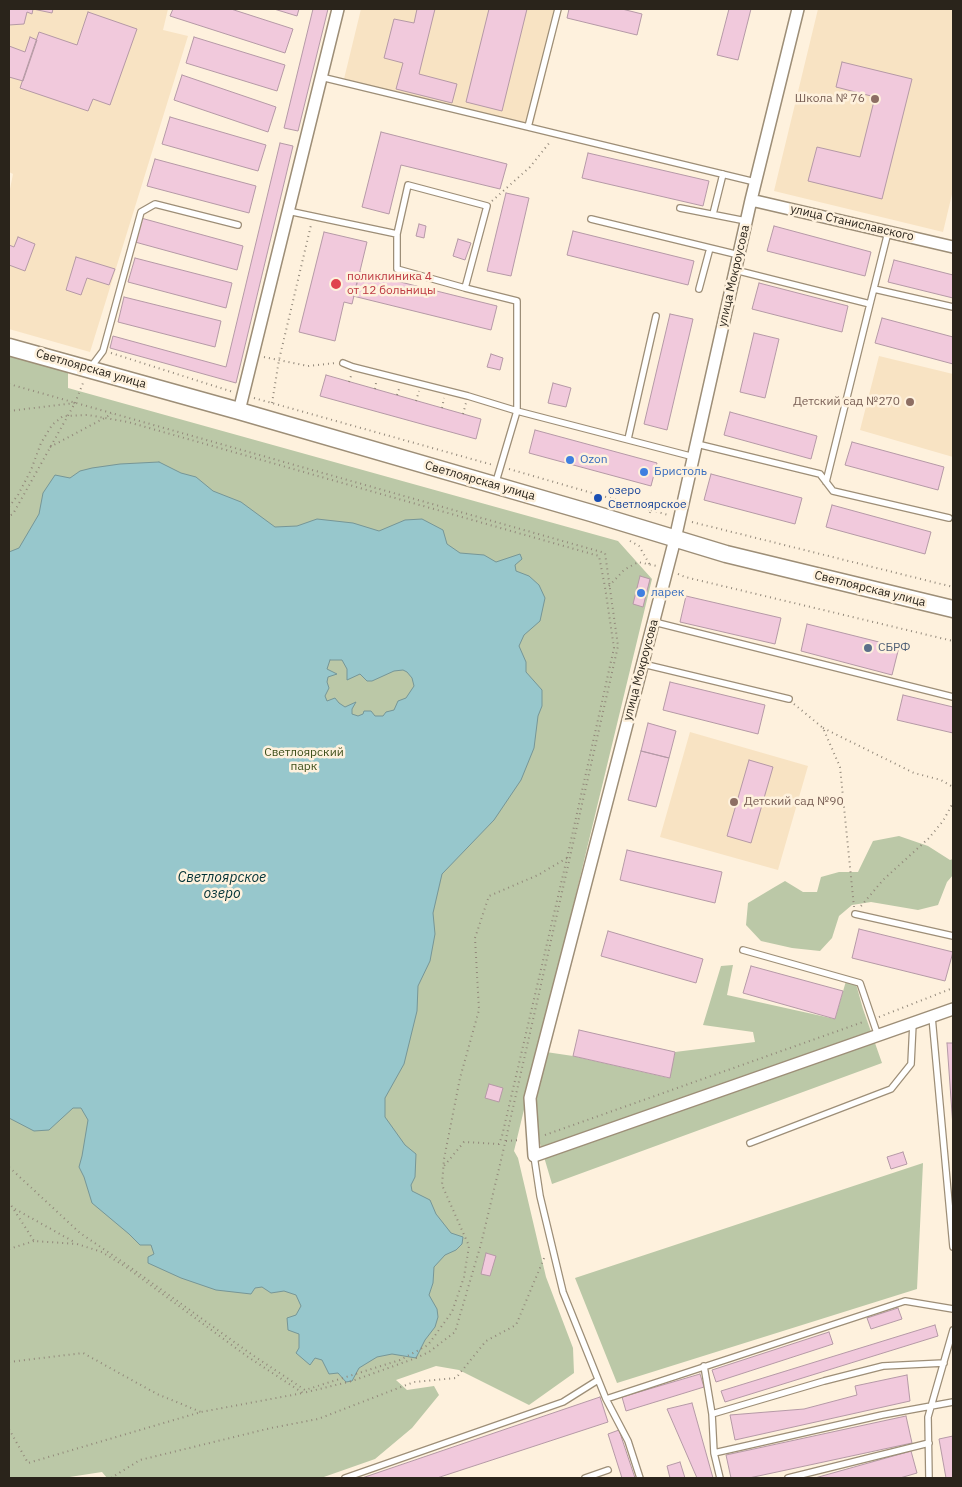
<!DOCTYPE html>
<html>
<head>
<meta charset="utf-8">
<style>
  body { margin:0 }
  #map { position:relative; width:962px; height:1487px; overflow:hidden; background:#fef1dd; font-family:"IBM Plex Sans",sans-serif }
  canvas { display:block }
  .frame { position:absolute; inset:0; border:10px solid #2a241b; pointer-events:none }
</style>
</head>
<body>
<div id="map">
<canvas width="962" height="1487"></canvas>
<div class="frame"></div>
</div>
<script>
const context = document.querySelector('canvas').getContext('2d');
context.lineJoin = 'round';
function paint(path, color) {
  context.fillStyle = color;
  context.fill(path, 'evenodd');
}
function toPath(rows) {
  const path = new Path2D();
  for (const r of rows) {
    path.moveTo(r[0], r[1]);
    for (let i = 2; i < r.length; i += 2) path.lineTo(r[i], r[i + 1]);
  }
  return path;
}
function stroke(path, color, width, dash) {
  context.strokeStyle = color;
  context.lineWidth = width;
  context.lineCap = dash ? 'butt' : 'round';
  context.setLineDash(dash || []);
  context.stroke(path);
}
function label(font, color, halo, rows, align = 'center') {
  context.font = font + ' "IBM Plex Sans",sans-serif';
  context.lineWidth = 5;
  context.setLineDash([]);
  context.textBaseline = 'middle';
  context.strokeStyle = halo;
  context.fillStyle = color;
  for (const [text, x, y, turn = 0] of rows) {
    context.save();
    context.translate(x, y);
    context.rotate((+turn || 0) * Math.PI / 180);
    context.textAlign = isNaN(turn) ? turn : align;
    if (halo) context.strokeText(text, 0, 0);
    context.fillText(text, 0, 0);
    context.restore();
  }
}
const built = toPath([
  [9,9,168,9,163,30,188,36,90,352,9,329,9,194,13,174,9,172],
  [361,9,562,9,533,126,344,79],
  [818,9,953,9,953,190,943,232,774,191],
  [879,356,953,374,953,457,860,430],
  [690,732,808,766,778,870,660,837]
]);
const green = toPath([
  [9,354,68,368,68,388,618,541,652,579,514,1151,518,1158,546,1277,573,1348,574,1373,529,1405,459,1370,436,1366,396,1380,407,1390,434,1386,439,1395,412,1428,375,1459,321,1478,107,1478,102,1472,63,1478,9,1478],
  [899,836,928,846,950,860,953,859,953,875,947,882,938,905,918,910,871,902,852,905,839,916,832,938,820,951,792,948,761,941,746,925,748,903,773,888,785,881,803,892,817,892,821,877,839,872,858,872,873,841],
  [733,965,727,995,835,1019,846,981,856,984,863,1009,882,1063,552,1184,539,1140,534,1099,546,1052,573,1056,669,1078,675,1052,755,1042,753,1032,703,1025,721,966],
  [923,1163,917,1289,617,1383,575,1278]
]);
const water = toPath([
  [159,462,181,473,196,477,213,491,241,502,275,527,297,526,317,519,353,523,379,531,405,520,422,519,443,530,447,544,460,553,484,555,496,562,520,554,522,559,515,565,516,571,529,576,539,585,545,598,540,621,524,635,519,646,526,662,526,672,542,690,542,706,538,716,534,748,521,780,494,820,442,874,433,913,435,934,430,961,418,986,417,1011,404,1064,385,1098,385,1117,405,1145,416,1154,415,1177,411,1185,412,1191,430,1200,436,1214,451,1233,463,1237,462,1244,456,1250,445,1255,434,1267,433,1283,429,1295,437,1309,438,1317,435,1327,425,1340,416,1358,392,1354,377,1357,359,1368,352,1381,346,1382,338,1373,329,1374,322,1360,315,1358,310,1365,296,1353,299,1348,299,1334,288,1330,287,1318,296,1315,301,1306,296,1295,284,1291,271,1293,262,1287,255,1288,251,1294,216,1290,181,1278,148,1263,148,1257,154,1254,151,1245,140,1245,129,1234,92,1203,84,1177,79,1167,82,1156,88,1120,81,1108,73,1108,49,1130,34,1131,9,1118,9,552,19,548,39,514,43,493,55,475,70,478,80,471,92,468,120,464,159,462],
  [330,660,342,660,347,669,347,680,360,674,367,681,372,681,394,671,403,670,407,672,412,678,414,686,406,698,398,701,394,710,386,712,383,716,375,716,371,711,364,711,363,714,358,716,352,714,352,709,356,702,345,707,339,703,335,698,327,701,325,696,329,688,327,682,328,677,337,674,327,669,330,660]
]);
const building = toPath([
  [9,9,53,9,52,13,33,9,32,14,27,12,24,24,9,25,9,9],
  [173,9,231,9,293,29,285,53,170,16,173,9],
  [274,9,299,9,297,16,274,9],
  [313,9,328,9,298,131,284,128,313,9],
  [417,9,435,9,419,74,457,84,452,103,396,89,403,63,384,58,394,19,414,23,417,9],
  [489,9,527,9,502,111,466,102,489,9],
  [569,9,622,9,642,14,637,35,567,18,569,9],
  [729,9,751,9,738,60,717,55,729,9],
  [88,12,137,29,110,105,93,99,88,111,20,88,39,32,77,45,88,12],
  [30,37,37,40,23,81,9,77,9,46,25,52,30,37],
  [194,37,285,65,277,91,186,63,194,37],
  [842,62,912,79,882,199,808,181,817,147,860,157,875,97,836,87,842,62],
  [182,75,276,107,268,132,174,100,182,75],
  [170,117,266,145,258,171,162,144,170,117],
  [381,132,507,164,500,189,401,165,389,214,362,207,381,132],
  [280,143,293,146,236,383,110,348,113,336,226,367,280,143],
  [588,153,709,181,703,206,582,178,588,153],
  [155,159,256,186,249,213,147,186,155,159],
  [506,193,529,198,511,276,487,271,506,193],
  [141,218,243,246,237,270,135,242,141,218],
  [419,224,426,226,424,238,416,236,419,224],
  [774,226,871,252,865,276,767,251,774,226],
  [573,231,694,261,688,285,567,255,573,231],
  [324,232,367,242,352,304,344,302,335,341,299,332,324,232],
  [18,237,35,244,25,271,9,265,9,245,14,247,18,237],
  [458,239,471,243,465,260,453,256,458,239],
  [76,257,115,269,109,285,87,278,81,295,66,290,76,257],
  [135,258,232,283,226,308,128,282,135,258],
  [894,260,953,275,953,298,888,282,894,260],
  [360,272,497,306,491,330,353,296,360,272],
  [759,283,848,306,842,332,752,309,759,283],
  [124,297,221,321,215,347,118,322,124,297],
  [670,314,693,319,667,430,644,424,670,314],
  [882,318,953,337,953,364,875,343,882,318],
  [754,333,779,339,765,398,740,392,754,333],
  [491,354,503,358,500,370,487,367,491,354],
  [326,375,481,419,476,439,320,396,326,375],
  [553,383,571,388,566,407,548,403,553,383],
  [730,412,817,436,811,459,724,435,730,412],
  [535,430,657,463,651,486,529,453,535,430],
  [852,442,944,467,938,490,845,465,852,442],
  [711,474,802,498,795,524,704,500,711,474],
  [832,505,931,532,925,554,826,527,832,505],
  [640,576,650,579,643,607,633,604,640,576],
  [686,596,781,618,775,644,680,622,686,596],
  [807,624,899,647,892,675,801,651,807,624],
  [670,682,765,705,758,734,663,710,670,682],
  [903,695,953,707,953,733,897,720,903,695],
  [648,723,676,731,669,758,641,751,648,723],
  [641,751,669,758,656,807,628,800,641,751],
  [749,760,773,767,751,843,727,836,749,760],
  [627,850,722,872,715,903,620,880,627,850],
  [859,929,953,952,945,981,852,958,859,929],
  [608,931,703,959,696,983,601,956,608,931],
  [751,966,843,991,835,1019,743,993,751,966],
  [579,1030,675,1052,670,1078,573,1056,579,1030],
  [947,1043,953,1043,953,1127,947,1043],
  [489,1084,503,1088,499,1102,485,1098,489,1084],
  [903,1152,907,1164,891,1169,887,1157,903,1152],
  [486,1253,496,1256,490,1276,481,1274,486,1253],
  [898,1308,902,1319,871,1329,867,1318,898,1308],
  [935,1325,938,1336,725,1402,721,1391,935,1325],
  [829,1332,833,1344,716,1382,712,1370,829,1332],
  [700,1374,704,1387,626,1411,622,1397,700,1374],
  [907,1375,910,1401,735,1440,730,1415,804,1409,857,1395,855,1386,907,1375],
  [600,1397,608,1422,437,1478,362,1478,600,1397],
  [692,1403,713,1478,697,1478,667,1409,692,1403],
  [906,1416,912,1443,749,1478,731,1478,726,1455,906,1416],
  [619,1430,635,1478,622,1478,608,1434,619,1430],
  [953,1436,953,1478,946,1478,939,1439,953,1436],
  [911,1451,917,1473,900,1478,815,1478,911,1451],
  [680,1462,685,1478,670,1478,667,1466,680,1462]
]);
const path = toPath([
  [492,201,530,167,550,142],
  [111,353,233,392],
  [264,357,308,366,336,363],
  [349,382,351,376],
  [9,384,605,553,618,646,502,1156,481,1244,455,1332,429,1352,416,1358,352,1381,303,1393,248,1357,126,1267,102,1252,77,1244,34,1241,9,1202],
  [375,389,376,383],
  [397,395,399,389],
  [254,398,493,465],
  [416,401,419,391],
  [75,403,83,383],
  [272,403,279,360,311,225],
  [442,408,444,398],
  [9,411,75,403,13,514,9,516],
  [463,414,466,403],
  [50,447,112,414],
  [509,469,651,510,649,515],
  [9,507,18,495,31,470,41,443,52,425,63,416,88,415,128,422,599,556,605,587,614,648,567,858,502,1136,499,1144,464,1142,444,1166],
  [651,510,668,515],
  [692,522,953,587],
  [630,541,639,546,650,565],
  [678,574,685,577,953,641],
  [609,586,624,570,638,562,657,566],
  [794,704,823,728,840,767,854,907],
  [823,728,914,773,941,780,953,787],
  [861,906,883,880,929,838,943,821,953,803],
  [879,1017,953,988],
  [545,1135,863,1022],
  [506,1141,521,1140],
  [9,1167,80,1233,127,1265,251,1354,305,1390,400,1360,428,1345,452,1312,464,1277,469,1246,442,1185,444,1159,460,1078,479,1010,475,938,489,896,538,875,567,858],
  [15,1209,76,1243],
  [9,1249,34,1241],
  [9,1362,83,1353,157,1394,201,1412],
  [9,1429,28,1463,201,1412,303,1393],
  [111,1478,140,1460,271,1428,318,1419,414,1382,456,1378,486,1341,516,1325,545,1256]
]);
const service = toPath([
  [321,77,528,127,558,9],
  [528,127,755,182],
  [680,208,746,221],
  [288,211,397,234,408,185,487,206,465,288,397,269,397,234],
  [713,214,723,174],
  [591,219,739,255],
  [735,270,870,304,888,232],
  [465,288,517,301,517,411,495,485],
  [699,289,710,248],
  [874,289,953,307],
  [343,363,353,367,468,396,517,411,694,457],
  [91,367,103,351,141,212,155,204,238,225],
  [628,439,656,316],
  [697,444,820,474,833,491,949,518],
  [826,482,870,304],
  [654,622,953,697],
  [643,664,789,699],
  [855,914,953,936],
  [743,950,860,983,878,1036],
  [932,1017,953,1247],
  [750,1143,891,1089,911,1064,913,1023],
  [534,1156,540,1196,563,1292,606,1399,628,1441,640,1478],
  [704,1366,712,1414,824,1381,883,1366,944,1363],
  [606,1399,905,1301,953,1309],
  [712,1414,714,1453,882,1415,953,1402],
  [714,1453,720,1478],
  [345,1478,563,1402,598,1380],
  [585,1478,608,1470],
  [788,1478,929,1443],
  [929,1478,928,1417,953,1330]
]);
const minor = toPath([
  [798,9,751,200,675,539,530,1098,534,1156,953,1009],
  [751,200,953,247],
  [239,411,338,9]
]);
const secondary = toPath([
  [9,347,239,411,591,513,726,554,953,609]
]);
const markers = [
  [875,99,5,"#8d6e63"],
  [336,284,6,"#e0444e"],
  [910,402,5,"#8d6e63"],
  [570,460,5,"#3f7fe0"],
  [644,472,5,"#3f7fe0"],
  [598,498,5,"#1a4fb4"],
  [641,593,5,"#3f7fe0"],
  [868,648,5,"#5c6f8a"],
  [734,802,5,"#8d6e63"]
];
const educationNames = [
  ["Школа № 76",865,99],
  ["Детский сад №270",900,402],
  ["Детский сад №90",744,802,"left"]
];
const streetNames = [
  ["улица Станиславского",852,223,13],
  ["улица Мокроусова",734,276,-77],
  ["Светлоярская улица",91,369,16],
  ["Светлоярская улица",480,481,16],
  ["Светлоярская улица",870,589,14],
  ["улица Мокроусова",641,670,-75]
];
const healthNames = [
  ["поликлиника 4",347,277],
  ["от 12 больницы",347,291]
];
const shopNames = [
  ["Ozon",580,460],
  ["Бристоль",654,472],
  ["ларек",651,593]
];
const transitNames = [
  ["озеро",608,491],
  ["Светлоярское",608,505]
];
const serviceNames = [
  ["СБРФ",878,648]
];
const parkNames = [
  ["Светлоярский",304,753],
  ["парк",304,767]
];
const waterNames = [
  ["Светлоярское",222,878],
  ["озеро",222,894]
];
paint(built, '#f8e3c3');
paint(green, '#bbc8a7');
paint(water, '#97c7cc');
stroke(water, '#769697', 1);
paint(building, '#f1c9dc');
stroke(building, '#b599a6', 1);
stroke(service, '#9d8e77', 8);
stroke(minor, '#9d8e77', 14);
stroke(secondary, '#9d8e77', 19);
stroke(path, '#92887a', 2, [1, 4]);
stroke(service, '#fff', 5.5);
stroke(minor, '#fff', 11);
stroke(secondary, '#fff', 16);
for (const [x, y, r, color] of markers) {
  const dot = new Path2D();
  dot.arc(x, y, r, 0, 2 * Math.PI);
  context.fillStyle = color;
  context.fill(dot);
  stroke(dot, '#fef1dd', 2);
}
label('12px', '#785e54', '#fef1dd', educationNames, 'right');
label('12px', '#2a241b', '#fef1dd', streetNames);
label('12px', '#be3a42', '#fef1dd', healthNames, 'left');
label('12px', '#366cbe', '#fef1dd', shopNames, 'left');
label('12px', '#164399', '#fef1dd', transitNames, 'left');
label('12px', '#4e5e75', '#fef1dd', serviceNames, 'left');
label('12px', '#3d4e19', '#fef1dd', parkNames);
label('italic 14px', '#023236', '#fef1dd', waterNames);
</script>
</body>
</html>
